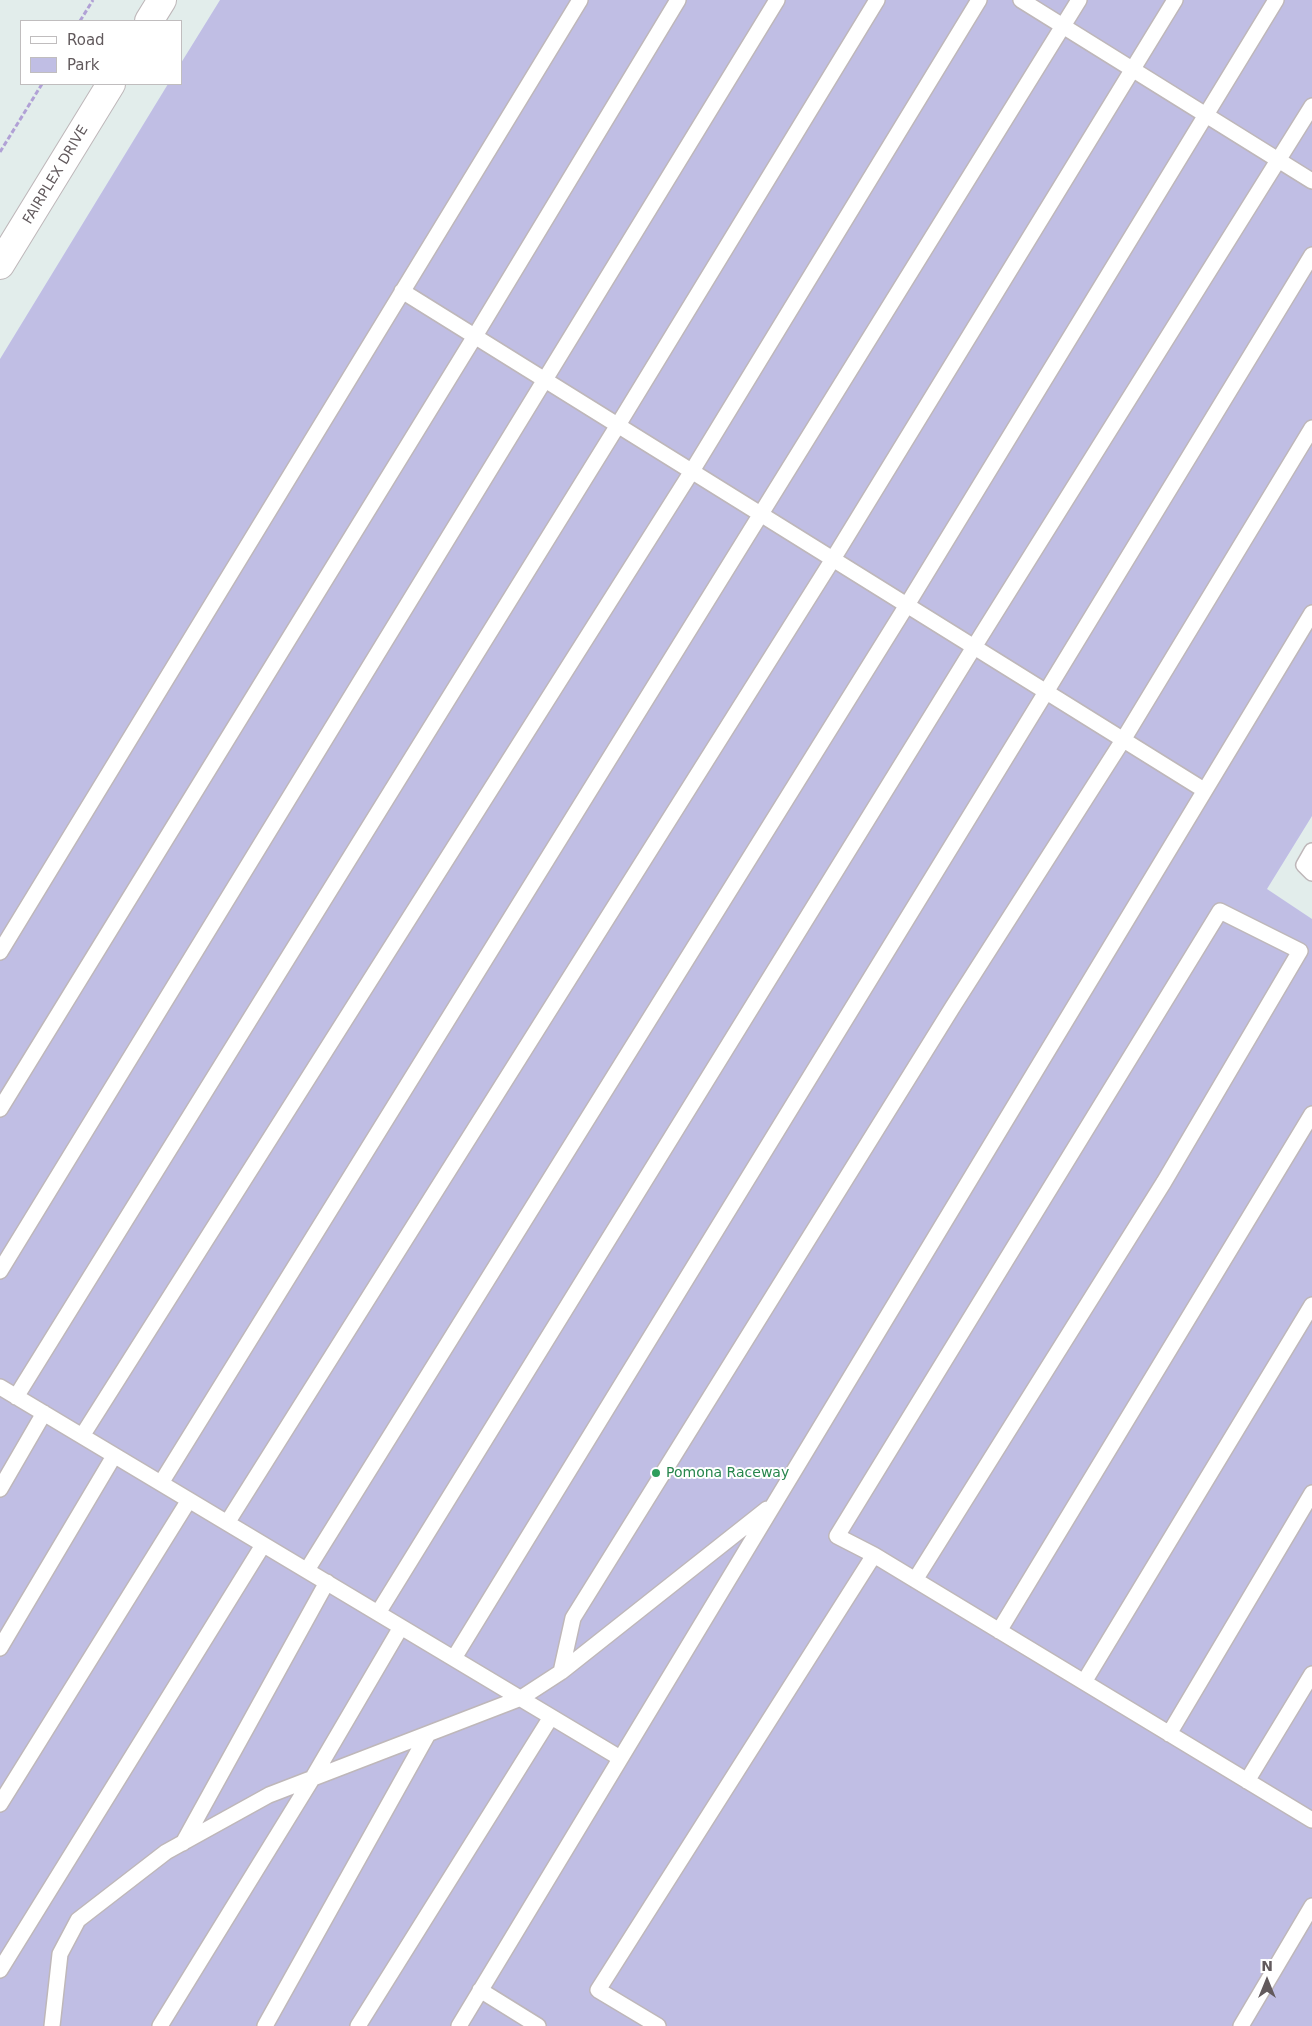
<!DOCTYPE html>
<html>
<head>
<meta charset="utf-8">
<style>
  body { margin:0 }
  #map { position:relative; width:1312px; height:2026px; overflow:hidden; background:#e2edeb; font-family:"DejaVu Sans",sans-serif }
  canvas { display:block }
  .legend { position:absolute; left:20px; top:20px; width:162px; height:65px; box-sizing:border-box; background:#fff; border:1px solid #c0bdbe; margin:0; padding:6px 9px; list-style:none; font-size:15px; color:#625a5d }
  .legend li { display:flex; align-items:center; gap:10px; height:25px }
  .legend b { width:25px; border:1px solid #c0bdbe }
  .north { position:absolute; left:1242px; top:1956px; width:50px; height:50px; -webkit-text-stroke:4px #fff; paint-order:stroke; rotate:0deg; font-size:14px; font-weight:700; line-height:20px; text-align:center; color:#625a5d }
  .north::after { content:''; display:block; margin:auto; width:18px; height:22px; background:#625a5d; clip-path:polygon(50% 0,100% 100%,50% 72%,0 100%) }
</style>
</head>
<body>
<div id="map">
<canvas width="1312" height="2026"></canvas>
<ul class="legend">
<li><b style="height:6px;background:#fff"></b>Road</li>
<li><b style="height:14px;background:#c0bee4"></b>Park</li>
</ul>
<div class="north">N</div>
</div>
<script>
const context = document.querySelector('canvas').getContext('2d');
context.lineJoin = 'round';
function paint(path, color) {
  context.fillStyle = color;
  context.fill(path, 'evenodd');
}
function toPath(rows) {
  const path = new Path2D();
  for (const r of rows) {
    path.moveTo(r[0], r[1]);
    for (let i = 2; i < r.length; i += 2) path.lineTo(r[i], r[i + 1]);
  }
  return path;
}
function stroke(path, color, width, dash) {
  context.strokeStyle = color;
  context.lineWidth = width;
  context.lineCap = dash ? 'butt' : 'round';
  context.setLineDash(dash || []);
  context.stroke(path);
}
function label(font, color, halo, rows, align = 'center') {
  context.font = font + ' "DejaVu Sans",sans-serif';
  context.lineWidth = 4;
  context.setLineDash([]);
  context.textBaseline = 'middle';
  context.strokeStyle = halo;
  context.fillStyle = color;
  for (const [text, x, y, turn = 0] of rows) {
    context.save();
    context.translate(x, y);
    context.rotate((+turn || 0) * Math.PI / 180);
    context.textAlign = isNaN(turn) ? turn : align;
    if (halo) context.strokeText(text, 0, 0);
    context.fillText(text, 0, 0);
    context.restore();
  }
}
const green = toPath([
  [220,0,1312,0,1312,816,1267,889,1312,919,1312,2026,0,2026,0,359,168,84,181,84,181,63]
]);
const path = toPath([
  [80,21,93,0],
  [0,152,42,84]
]);
const service = toPath([
  [1021,0,1312,181],
  [402,291,1204,790],
  [1312,851,1304,865,1312,873],
  [0,952,580,0],
  [0,1109,475,336,678,0],
  [0,1271,777,0],
  [0,1387,620,1758],
  [16,1397,618,425,877,0],
  [82,1436,692,471,979,0],
  [161,1483,1079,0],
  [0,1489,44,1413],
  [227,1523,833,559,1175,0],
  [874,1555,837,1536,1220,911,1300,951,1164,1182,915,1580],
  [307,1570,907,605,1276,0],
  [378,1613,974,647,1312,106],
  [999,1631,1312,1114],
  [0,1648,114,1456],
  [454,1658,1046,692,1312,255],
  [561,1672,573,1618,952,1008,1123,740,1312,428],
  [1084,1682,1312,1305],
  [1169,1734,1312,1493],
  [1247,1781,1312,1674],
  [0,1804,189,1500],
  [183,1843,327,1582],
  [0,1970,263,1545],
  [480,1990,538,2026],
  [52,2026,60,1954,78,1920,166,1852,269,1795,521,1698,561,1672,767,1509],
  [160,2026,312,1779,401,1627],
  [265,2026,428,1734],
  [358,2026,551,1717],
  [459,2026,1312,613],
  [658,2026,598,1990,874,1555,1312,1820],
  [1241,2026,1312,1906]
]);
const tertiary = toPath([
  [149,21,162,0],
  [0,265,111,84]
]);
const markers = [
  [656,1473,5,"#2e9e5b"]
];
const streetNames = [
  ["FAIRPLEX DRIVE",56,175,-59]
];
const leisureNames = [
  ["Pomona Raceway",666,1473]
];
paint(green, '#c0bee4');
stroke(service, '#beb7b9', 18);
stroke(tertiary, '#beb7b9', 30);
stroke(path, '#b1a1d6', 3, [5, 2.5]);
stroke(service, '#fff', 15);
stroke(tertiary, '#fff', 28);
for (const [x, y, r, color] of markers) {
  const dot = new Path2D();
  dot.arc(x, y, r, 0, 2 * Math.PI);
  context.fillStyle = color;
  context.fill(dot);
  stroke(dot, '#fff', 2);
}
label('14px', '#625a5d', '#fff', streetNames);
label('14px', '#27864d', '#fff', leisureNames, 'left');
</script>
</body>
</html>
